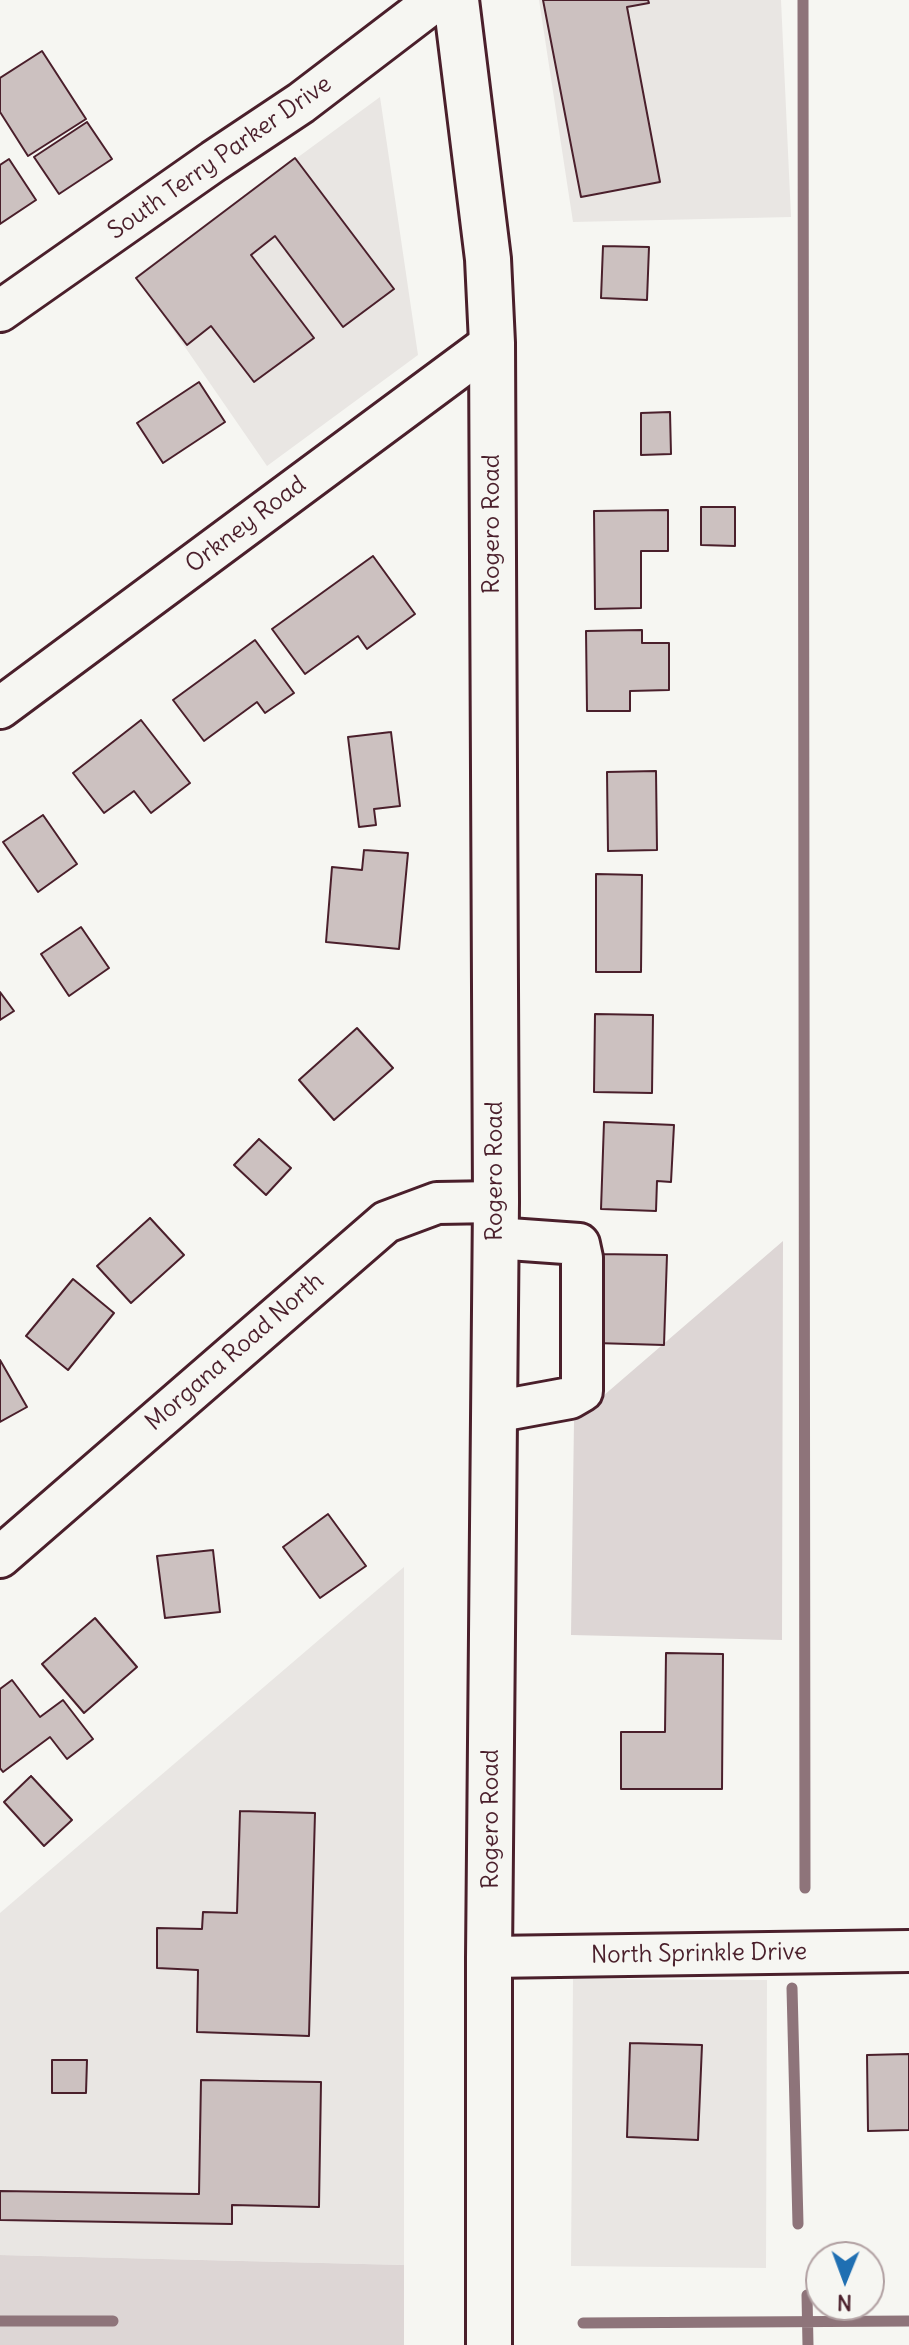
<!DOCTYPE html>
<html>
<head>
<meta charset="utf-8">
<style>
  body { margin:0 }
  #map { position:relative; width:909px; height:2345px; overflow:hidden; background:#f6f6f2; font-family:Delius,sans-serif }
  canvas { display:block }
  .north { position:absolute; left:805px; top:2241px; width:80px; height:80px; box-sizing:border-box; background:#f6f6f2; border:2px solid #b1a0a2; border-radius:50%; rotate:181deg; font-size:22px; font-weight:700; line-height:32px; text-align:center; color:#4a1f2b }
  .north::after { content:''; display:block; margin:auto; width:28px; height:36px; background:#1f6fb2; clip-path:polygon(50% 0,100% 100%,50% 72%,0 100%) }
</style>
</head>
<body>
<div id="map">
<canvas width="909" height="2345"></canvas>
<div class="north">N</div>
</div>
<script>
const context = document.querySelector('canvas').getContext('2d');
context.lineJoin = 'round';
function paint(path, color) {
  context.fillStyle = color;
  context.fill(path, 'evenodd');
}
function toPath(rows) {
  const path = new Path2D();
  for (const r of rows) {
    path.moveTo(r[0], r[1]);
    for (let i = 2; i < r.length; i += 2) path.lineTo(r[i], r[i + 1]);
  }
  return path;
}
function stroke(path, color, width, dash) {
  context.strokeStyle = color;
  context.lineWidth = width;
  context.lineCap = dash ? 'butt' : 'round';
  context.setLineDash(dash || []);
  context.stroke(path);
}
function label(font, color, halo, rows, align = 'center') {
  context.font = font + ' Delius,sans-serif';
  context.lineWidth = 8;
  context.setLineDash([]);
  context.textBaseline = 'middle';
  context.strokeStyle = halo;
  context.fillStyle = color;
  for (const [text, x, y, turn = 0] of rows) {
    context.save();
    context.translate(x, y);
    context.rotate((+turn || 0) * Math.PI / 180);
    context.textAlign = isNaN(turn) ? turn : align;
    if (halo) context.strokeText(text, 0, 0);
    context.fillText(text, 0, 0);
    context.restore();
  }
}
const built = toPath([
  [539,0,781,0,791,217,573,222],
  [380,97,418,355,267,466,136,276],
  [404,1567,404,2265,0,2255,0,1913],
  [573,1979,767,1980,766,2268,571,2266]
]);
const green = toPath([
  [783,1241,782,1640,571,1635,574,1421],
  [0,2255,404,2265,404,2345,0,2345]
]);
const stream = toPath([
  [803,0,805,1888],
  [792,1988,798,2224],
  [807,2295,808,2345],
  [0,2321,113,2321],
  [583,2323,909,2321]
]);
const building = toPath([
  [543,0,648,0,649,3,627,7,660,182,581,197,543,0],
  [42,51,86,119,28,156,0,112,0,78,42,51],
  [87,122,112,159,59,194,34,157,87,122],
  [295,158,394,289,343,327,275,236,251,255,314,338,254,382,211,326,187,345,136,278,295,158],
  [9,159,36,200,0,224,0,165,9,159],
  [603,246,649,247,647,300,601,298,603,246],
  [199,382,225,422,163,463,137,423,199,382],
  [670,412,671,454,641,455,641,413,670,412],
  [701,507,735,507,735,546,701,545,701,507],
  [668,510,668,551,641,551,641,608,595,609,594,511,668,510],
  [373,556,415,614,367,649,358,636,305,674,272,629,373,556],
  [642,630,642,643,669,643,669,690,630,691,630,711,587,711,586,631,642,630],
  [255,640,294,693,265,713,257,702,204,741,173,700,255,640],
  [141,720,190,783,151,813,134,791,104,813,73,773,141,720],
  [391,732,400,806,374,809,376,825,359,827,348,737,391,732],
  [656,771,657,850,608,851,607,772,656,771],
  [43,815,77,864,38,892,3,842,43,815],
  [364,850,408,853,399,949,326,942,332,867,362,870,364,850],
  [596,874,642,875,641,972,596,972,596,874],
  [81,927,109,968,69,996,41,954,81,927],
  [0,992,14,1011,0,1020,0,992],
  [595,1014,653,1015,652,1093,594,1092,595,1014],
  [357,1028,393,1068,334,1120,299,1080,357,1028],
  [604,1122,674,1125,671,1182,657,1181,656,1211,601,1209,604,1122],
  [259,1139,291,1168,266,1195,234,1165,259,1139],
  [150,1218,184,1255,131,1303,97,1266,150,1218],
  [597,1254,667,1255,664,1345,595,1343,597,1254],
  [73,1279,114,1313,68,1370,26,1336,73,1279],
  [0,1360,27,1407,0,1422,0,1360],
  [328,1514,366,1566,320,1598,283,1547,328,1514],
  [213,1550,220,1612,165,1618,157,1556,213,1550],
  [95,1618,137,1667,84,1713,42,1664,95,1618],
  [666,1653,723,1654,722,1789,621,1789,621,1732,665,1732,666,1653],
  [12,1680,40,1717,63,1700,93,1739,67,1759,50,1737,3,1772,0,1768,0,1689,12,1680],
  [31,1776,72,1820,44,1846,4,1802,31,1776],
  [240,1811,315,1813,309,2036,197,2032,198,1970,157,1968,157,1928,202,1929,203,1912,237,1913,240,1811],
  [630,2043,702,2045,698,2140,627,2137,630,2043],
  [909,2054,909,2130,868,2131,867,2055,909,2054],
  [52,2060,87,2060,86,2093,52,2093,52,2060],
  [201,2080,321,2082,319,2207,232,2205,232,2224,0,2220,0,2191,199,2194,201,2080]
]);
const minor = toPath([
  [0,311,214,161,301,103,436,0],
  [0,708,492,343],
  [494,1412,570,1398,582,1391,582,1258,579,1244,495,1238],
  [0,1557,386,1222,437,1203,496,1202],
  [489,1957,909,1951]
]);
const major = toPath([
  [456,0,488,259,492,343,496,1202,489,1957,489,2345]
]);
const streetNames = [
  ["South Terry Parker Drive",220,158,-35],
  ["Rogero Road",492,524,-90],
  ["Orkney Road",246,525,-37],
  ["Rogero Road",495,1171,-90],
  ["Morgana Road North",235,1352,-41],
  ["Rogero Road",491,1819,-90],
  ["North Sprinkle Drive",699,1954,-1]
];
paint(built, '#e9e6e3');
paint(green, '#ddd6d5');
stroke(stream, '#8e747a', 11);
paint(building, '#ccc1c0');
stroke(building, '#4a1f2b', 2);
stroke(minor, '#4a1f2b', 46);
stroke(major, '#4a1f2b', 50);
stroke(minor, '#f6f6f2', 40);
stroke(major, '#f6f6f2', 44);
label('24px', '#4a1f2b', '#f6f6f2', streetNames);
</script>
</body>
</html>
